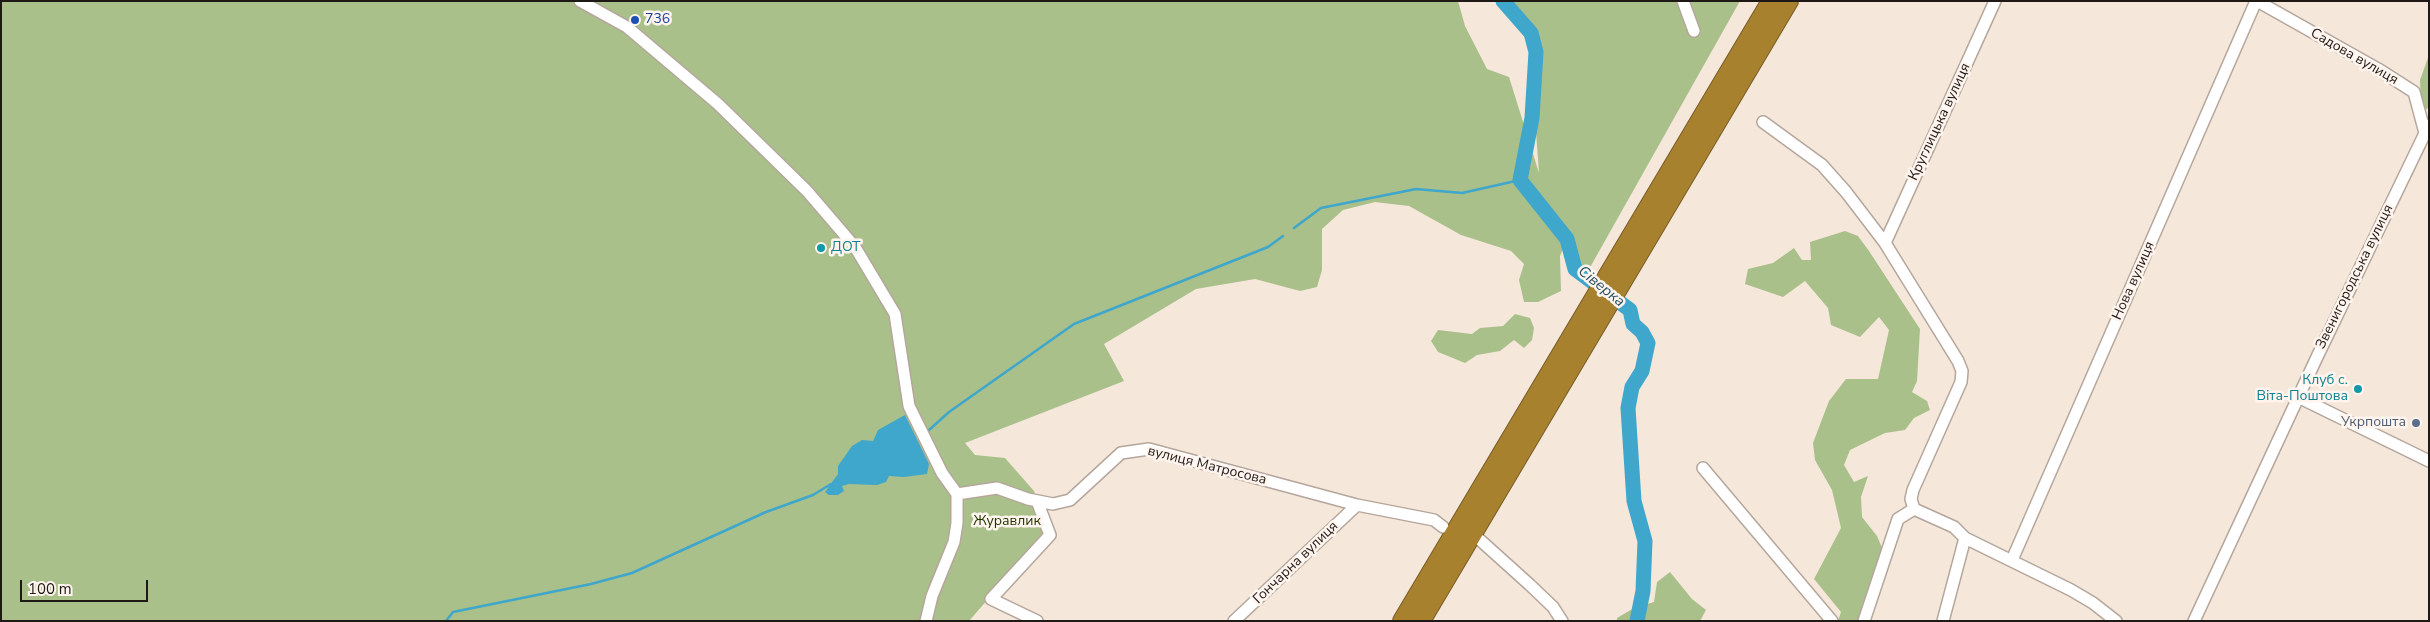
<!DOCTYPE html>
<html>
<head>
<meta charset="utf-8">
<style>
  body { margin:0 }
  #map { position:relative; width:2430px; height:622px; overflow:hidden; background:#f6e7db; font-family:"Nunito Sans",sans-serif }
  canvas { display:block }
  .frame { position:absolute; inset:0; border:2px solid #1f1915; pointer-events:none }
  .scale { position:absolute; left:20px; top:580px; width:128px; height:22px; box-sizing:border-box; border:2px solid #1f1915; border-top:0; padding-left:6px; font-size:15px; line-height:18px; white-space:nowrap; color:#1f1915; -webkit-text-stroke:4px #fff5ee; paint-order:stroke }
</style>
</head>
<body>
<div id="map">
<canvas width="2430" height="622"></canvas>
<div class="frame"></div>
<div class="scale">100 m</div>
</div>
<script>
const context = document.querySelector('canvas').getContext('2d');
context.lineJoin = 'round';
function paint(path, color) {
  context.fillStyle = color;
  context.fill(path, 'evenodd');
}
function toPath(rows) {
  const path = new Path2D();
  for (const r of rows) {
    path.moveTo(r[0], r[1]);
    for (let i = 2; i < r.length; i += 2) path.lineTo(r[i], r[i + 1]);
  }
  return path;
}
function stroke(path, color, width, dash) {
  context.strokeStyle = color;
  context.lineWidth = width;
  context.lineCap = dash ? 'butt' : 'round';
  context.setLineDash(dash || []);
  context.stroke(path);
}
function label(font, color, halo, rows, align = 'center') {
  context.font = font + ' "Nunito Sans",sans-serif';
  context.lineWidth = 5;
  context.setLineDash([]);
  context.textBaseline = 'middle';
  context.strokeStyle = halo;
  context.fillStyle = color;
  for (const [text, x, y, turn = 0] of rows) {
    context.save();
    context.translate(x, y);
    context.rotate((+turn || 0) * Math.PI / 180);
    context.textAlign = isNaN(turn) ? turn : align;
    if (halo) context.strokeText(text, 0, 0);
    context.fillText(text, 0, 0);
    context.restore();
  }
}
const green = toPath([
  [1,1,1458,1,1465,26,1487,69,1509,77,1539,173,1536,132,1541,60,1535,33,1510,1,1740,1,1588,271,1575,269,1565,243,1560,256,1561,291,1538,302,1524,302,1519,280,1524,264,1511,251,1461,235,1409,206,1375,202,1343,210,1322,229,1322,270,1317,287,1300,291,1255,279,1196,289,1104,344,1124,381,965,443,975,455,1005,458,1034,491,1047,531,969,621,1,621],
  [2429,55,2429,105,2427,109,2421,108,2420,80],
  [1845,231,1858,236,1869,251,1920,329,1917,381,1912,392,1927,401,1930,410,1914,418,1905,430,1885,433,1850,450,1844,465,1854,482,1868,476,1861,497,1862,517,1877,536,1883,550,1860,621,1838,621,1841,612,1814,579,1841,528,1832,490,1815,460,1813,443,1829,401,1846,379,1878,379,1889,330,1879,317,1860,337,1831,325,1828,308,1805,281,1783,297,1745,284,1748,269,1773,263,1794,248,1802,260,1811,260,1810,242],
  [1515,314,1530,318,1534,328,1532,340,1524,348,1514,340,1500,351,1477,355,1465,363,1438,352,1431,341,1438,330,1472,334,1480,328,1503,326],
  [1670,572,1692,599,1706,610,1700,621,1617,621,1617,618,1634,608,1654,602,1657,582]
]);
const water = toPath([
  [905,415,929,464,927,474,904,477,889,476,886,482,877,485,849,484,842,486,844,491,838,495,829,495,825,492,838,474,838,466,852,446,862,440,873,441,878,430]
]);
const stream = toPath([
  [1294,228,1321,208,1416,189,1462,193,1520,180],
  [929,430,949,412,1074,324,1268,247,1283,236],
  [446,621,453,612,591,584,632,573,766,512,813,495,831,484]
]);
const river = toPath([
  [1503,1,1531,33,1536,52,1532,118,1520,180,1567,239,1575,269,1630,310,1633,324,1642,332,1648,343,1642,371,1632,387,1628,408,1634,501,1645,541,1643,591,1637,621]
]);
const minor = toPath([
  [580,1,627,27,718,104,807,191,855,247,895,314,909,406,942,473,957,494],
  [1683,1,1694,31],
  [2257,1,2378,69,2414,92,2425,133],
  [1763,122,1822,165,1846,192,1885,243,1958,361,1962,371,1961,382,1913,490,1911,499,1914,509,1954,527,1965,538,2071,590,2093,603,2116,621],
  [1885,243,1995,1],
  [2298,397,2429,461],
  [1703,468,1832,621],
  [957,494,997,488,1028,499,1053,504,1070,500,1121,453,1149,449,1357,505,1434,520,1443,527],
  [1480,540,1530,585,1553,607,1562,621],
  [2012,560,2256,1],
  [926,621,932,596,954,542,957,523,957,494],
  [1037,621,991,599,1050,535,1037,501],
  [1234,621,1357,505],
  [1864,621,1898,519,1914,509],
  [1943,621,1965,538],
  [2194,621,2317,357,2429,125]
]);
const highway = toPath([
  [1402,621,1771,1],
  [1421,621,1789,1]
]);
const markers = [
  [635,20,5,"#1a4fb4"],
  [821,248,5,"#0f9aa8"],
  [2358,389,5,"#0f9aa8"],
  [2416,423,5,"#5c6f8a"]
];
const transitNames = [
  ["736",645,20]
];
const streetNames = [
  ["Садова вулиця",2354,57,30],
  ["Круглицька вулиця",1940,122,-65],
  ["Звенигородська вулиця",2355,277,-64],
  ["Нова вулиця",2134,281,-66],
  ["вулиця Матросова",1207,466,14],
  ["Гончарна вулиця",1296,563,-44]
];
const cultureNames = [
  ["ДОТ",831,248],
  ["Клуб с.",2348,381,"right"],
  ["Віта-Поштова",2348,397,"right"]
];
const serviceNames = [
  ["Укрпошта",2406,423]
];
const parkNames = [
  ["Журавлик",1007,522]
];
const waterNames = [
  ["Сіверка",1601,287,39]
];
paint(green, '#a9c08a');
paint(water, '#3fa6cc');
stroke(stream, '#3fa6cc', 2.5);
stroke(river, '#3fa6cc', 15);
stroke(minor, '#b5a69c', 14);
stroke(highway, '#785d25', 20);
stroke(minor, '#fff', 11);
stroke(highway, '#a8812e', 18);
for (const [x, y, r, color] of markers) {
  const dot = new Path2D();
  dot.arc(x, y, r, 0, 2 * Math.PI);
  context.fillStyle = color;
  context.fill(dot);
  stroke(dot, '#fff5ee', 2);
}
label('14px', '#164399', '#fff5ee', transitNames, 'left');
label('14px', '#1f1915', '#fff5ee', streetNames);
label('14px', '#0d838f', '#fff5ee', cultureNames, 'left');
label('14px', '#4e5e75', '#fff5ee', serviceNames, 'right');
label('14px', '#233600', '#fff5ee', parkNames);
label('italic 15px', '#265162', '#fff5ee', waterNames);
</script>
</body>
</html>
